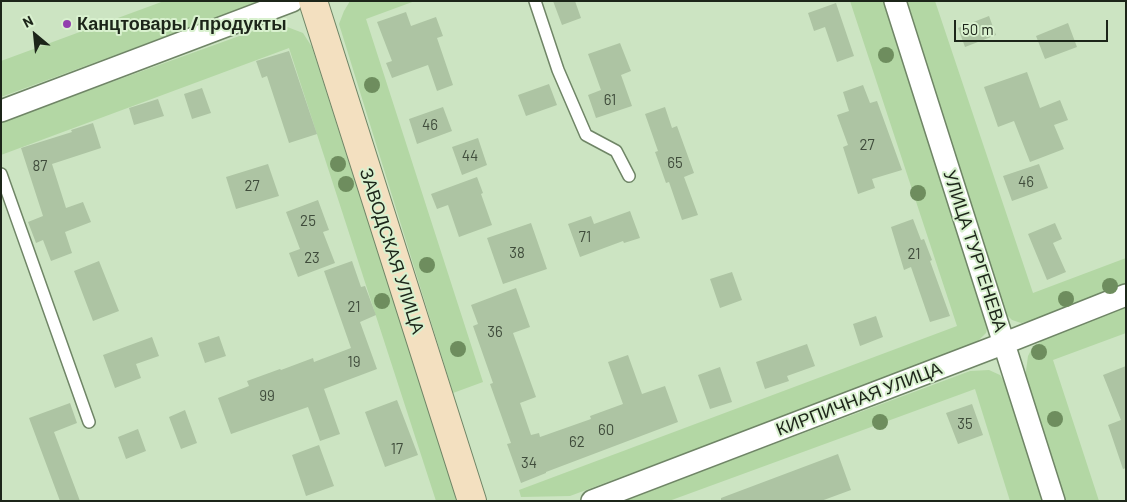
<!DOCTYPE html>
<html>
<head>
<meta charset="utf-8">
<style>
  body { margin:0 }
  #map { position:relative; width:1127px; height:502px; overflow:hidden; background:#cce4c2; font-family:Barlow,sans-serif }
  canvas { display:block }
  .frame { position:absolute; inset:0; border:2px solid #1c2519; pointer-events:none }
  .north { position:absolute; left:10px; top:10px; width:50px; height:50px; -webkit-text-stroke:4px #d9f1cf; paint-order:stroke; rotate:332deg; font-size:14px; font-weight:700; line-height:20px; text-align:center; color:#1c2519 }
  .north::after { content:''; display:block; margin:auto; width:18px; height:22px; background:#1c2519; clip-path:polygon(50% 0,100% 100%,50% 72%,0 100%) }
  .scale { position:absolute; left:954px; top:20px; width:154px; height:22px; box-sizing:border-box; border:2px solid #1c2519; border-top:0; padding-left:6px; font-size:15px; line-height:18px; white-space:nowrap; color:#1c2519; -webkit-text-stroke:4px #d9f1cf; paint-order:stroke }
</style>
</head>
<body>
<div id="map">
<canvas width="1127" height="502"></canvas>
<div class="frame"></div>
<div class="north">N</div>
<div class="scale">50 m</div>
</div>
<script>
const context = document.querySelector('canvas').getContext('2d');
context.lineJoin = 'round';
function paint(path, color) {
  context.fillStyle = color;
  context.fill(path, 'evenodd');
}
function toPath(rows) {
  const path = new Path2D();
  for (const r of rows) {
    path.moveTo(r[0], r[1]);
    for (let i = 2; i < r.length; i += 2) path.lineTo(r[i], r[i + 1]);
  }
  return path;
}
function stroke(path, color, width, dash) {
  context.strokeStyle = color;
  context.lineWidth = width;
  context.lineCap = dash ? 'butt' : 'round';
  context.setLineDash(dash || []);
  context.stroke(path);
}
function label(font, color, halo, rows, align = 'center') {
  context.font = font + ' Barlow,sans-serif';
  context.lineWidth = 4;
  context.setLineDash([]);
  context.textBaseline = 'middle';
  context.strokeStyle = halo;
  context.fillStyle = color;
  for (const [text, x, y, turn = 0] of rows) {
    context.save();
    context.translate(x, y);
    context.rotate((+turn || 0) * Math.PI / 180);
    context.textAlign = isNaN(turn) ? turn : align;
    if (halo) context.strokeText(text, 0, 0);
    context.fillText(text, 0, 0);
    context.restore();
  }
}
const green = toPath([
  [164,1,262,1,1,97,1,61],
  [350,1,415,1,366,19,483,382,453,393,339,24,344,11],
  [850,1,886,1,988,326,986,333,978,341,964,349,570,496,521,497,519,490,957,326],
  [902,1,935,1,1033,293,1126,258,1126,286,1042,318,1021,323,1012,320,1003,311],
  [282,25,303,33,312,47,453,487,456,501,436,501,289,48,1,155,1,122,267,26],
  [1126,307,1126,333,1053,360,1099,501,1064,501,1025,378,1028,356,1031,350,1046,337],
  [989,370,1000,375,1005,383,1043,501,1010,501,975,389,669,501,622,501,970,371]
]);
const building = toPath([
  [553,1,575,1,581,18,562,25],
  [836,3,854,56,837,62,825,27,814,31,808,13],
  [406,12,411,26,436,17,443,36,437,38,453,85,437,91,428,65,392,78,386,63,392,61,377,22],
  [989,16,996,35,965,47,958,28],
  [1068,23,1077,47,1045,59,1036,36],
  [620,43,631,71,621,75,632,106,596,118,588,95,601,90,588,54],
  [289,51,317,134,289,143,267,76,262,78,256,61],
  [1027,72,1040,108,1060,100,1068,120,1054,125,1064,149,1030,162,1014,121,998,127,984,87],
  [549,84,557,105,526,116,518,95],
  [863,85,870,103,877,101,902,170,872,179,875,188,858,194,843,147,848,145,837,115,849,111,843,92],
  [202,88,211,113,192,119,184,94],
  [158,99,164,116,134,125,129,108],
  [443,107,452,131,417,144,409,119],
  [665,107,672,128,677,126,694,173,684,177,698,215,682,220,669,182,666,183,655,152,658,151,645,114],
  [93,123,101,148,52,164,66,208,83,202,91,222,65,232,72,253,51,261,43,240,36,243,28,222,43,216,21,148,72,132,71,130],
  [478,138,487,165,462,175,452,147],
  [268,164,279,196,236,209,226,177],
  [1039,164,1048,188,1012,201,1003,176],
  [477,177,483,193,481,194,492,225,459,237,448,205,437,209,431,194],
  [318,200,329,230,323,232,335,263,298,277,289,253,300,249,286,212],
  [630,211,640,238,624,243,623,241,580,257,568,224,591,216,594,224],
  [913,219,921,240,924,239,932,260,930,261,950,316,930,322,911,267,904,270,891,227],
  [531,223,547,269,503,284,487,238],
  [1055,223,1062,239,1053,243,1066,272,1047,280,1028,234],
  [99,261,119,311,93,321,74,271],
  [352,261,361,287,365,286,376,315,360,322,377,369,324,389,340,434,320,441,308,407,231,434,218,398,249,386,247,381,280,369,281,370,313,358,314,362,351,348,324,271],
  [732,272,742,300,720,308,710,279],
  [516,288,530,327,513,333,536,397,520,403,531,435,539,433,540,437,591,419,590,416,623,404,608,362,628,355,642,394,665,386,678,422,546,472,546,473,521,483,507,444,511,443,490,384,493,383,473,326,478,324,471,305],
  [876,316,883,337,860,346,853,324],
  [219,336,226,356,205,363,198,343],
  [152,337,159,356,136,364,141,378,115,388,103,355],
  [807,344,815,366,787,376,789,381,765,389,756,362],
  [1126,366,1126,468,1123,469,1108,425,1121,420,1103,375],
  [720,367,732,402,710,409,698,375],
  [397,400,418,455,385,467,365,412],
  [70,403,77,423,54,432,80,501,60,501,29,418],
  [972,404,983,435,958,444,946,413],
  [185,410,197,443,181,449,169,417],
  [138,429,146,451,126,459,118,437],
  [319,445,334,486,306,496,292,455],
  [838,454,851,490,821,501,721,501,721,498]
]);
const service = toPath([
  [535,1,558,70,586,135,616,151,629,176],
  [1,174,89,422]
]);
const minor = toPath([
  [895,1,1054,501],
  [1,111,292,1],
  [592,501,1005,343,1126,295]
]);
const secondary = toPath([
  [313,1,472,501]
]);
const trees = [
  [886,55],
  [372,85],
  [338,164],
  [346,184],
  [918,193],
  [427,265],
  [1110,286],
  [1066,299],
  [382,301],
  [458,349],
  [1039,352],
  [1055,419],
  [880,422]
];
const markers = [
  [67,24,5,"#923fae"]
];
const numberNames = [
  ["61",610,100],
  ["46",430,125],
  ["27",867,145],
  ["44",470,156],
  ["65",675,163],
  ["87",40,166],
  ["46",1026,182],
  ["27",252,186],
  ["25",308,221],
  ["71",585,237],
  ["38",517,253],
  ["21",914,254],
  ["23",312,258],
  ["21",354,307],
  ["36",495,332],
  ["19",354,362],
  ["99",267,396],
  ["35",965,424],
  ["60",606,430],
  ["62",577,442],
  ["17",397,449],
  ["34",529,463]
];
const poiNames = [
  ["Канцтовары /продукты",77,24]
];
const streetNames = [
  ["ЗАВОДСКАЯ УЛИЦА",392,251,72],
  ["УЛИЦА ТУРГЕНЕВА",975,251,72],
  ["КИРПИЧНАЯ УЛИЦА",859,399,-21]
];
paint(green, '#b3d7a4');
paint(building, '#adc4a3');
stroke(service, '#6f8566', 14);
stroke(minor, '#6f8566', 24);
stroke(secondary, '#6f8566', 30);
stroke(service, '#fff', 11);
stroke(minor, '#fff', 21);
stroke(secondary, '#f3e0c0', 28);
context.fillStyle = '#6e8d5e';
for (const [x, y] of trees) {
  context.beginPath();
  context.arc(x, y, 8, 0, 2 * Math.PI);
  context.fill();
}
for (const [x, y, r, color] of markers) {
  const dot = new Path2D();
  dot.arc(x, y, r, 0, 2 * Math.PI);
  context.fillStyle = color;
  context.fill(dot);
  stroke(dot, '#d9f1cf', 2);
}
label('15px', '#404d3c', null, numberNames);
label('bold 18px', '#1c2519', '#d9f1cf', poiNames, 'left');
label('18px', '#1c2519', '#d9f1cf', streetNames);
</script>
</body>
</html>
